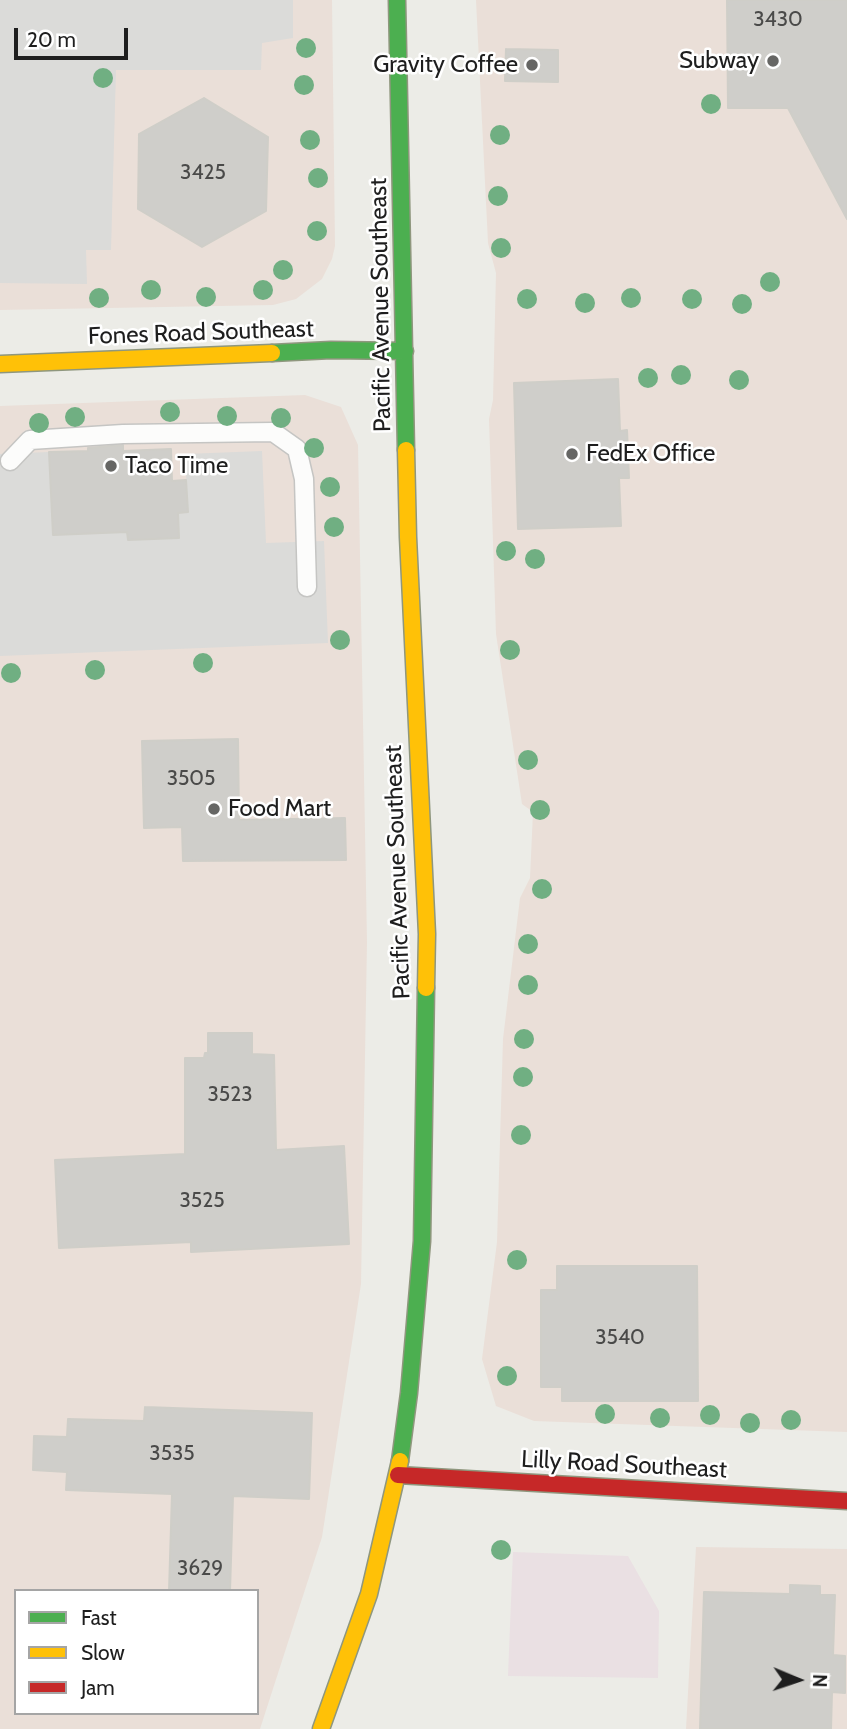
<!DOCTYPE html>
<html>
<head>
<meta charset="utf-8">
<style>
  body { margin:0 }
  #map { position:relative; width:847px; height:1729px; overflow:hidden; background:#ecece7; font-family:Cabin,sans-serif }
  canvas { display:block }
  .legend { position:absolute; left:14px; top:1589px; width:245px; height:126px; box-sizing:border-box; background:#fff; border:2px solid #a5a5a5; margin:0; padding:9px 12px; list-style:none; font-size:21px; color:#1e1e1e }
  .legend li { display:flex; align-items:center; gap:14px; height:35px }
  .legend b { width:35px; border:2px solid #a5a5a5 }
  .north { position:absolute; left:763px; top:1645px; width:70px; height:70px; -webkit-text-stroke:5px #fff; paint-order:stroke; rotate:92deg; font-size:19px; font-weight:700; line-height:28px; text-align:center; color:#1e1e1e }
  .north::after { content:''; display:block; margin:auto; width:24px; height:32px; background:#1e1e1e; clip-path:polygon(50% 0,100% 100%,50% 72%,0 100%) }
  .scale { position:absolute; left:14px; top:28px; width:114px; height:32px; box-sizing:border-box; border:4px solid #1e1e1e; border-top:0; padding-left:9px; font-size:21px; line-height:24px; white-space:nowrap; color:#1e1e1e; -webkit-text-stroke:5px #fff; paint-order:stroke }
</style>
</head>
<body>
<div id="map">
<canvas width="847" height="1729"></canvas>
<ul class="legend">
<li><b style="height:9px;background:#4caf50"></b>Fast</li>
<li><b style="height:9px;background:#ffc107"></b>Slow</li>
<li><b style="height:9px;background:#c62828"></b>Jam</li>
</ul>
<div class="north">N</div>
<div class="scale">20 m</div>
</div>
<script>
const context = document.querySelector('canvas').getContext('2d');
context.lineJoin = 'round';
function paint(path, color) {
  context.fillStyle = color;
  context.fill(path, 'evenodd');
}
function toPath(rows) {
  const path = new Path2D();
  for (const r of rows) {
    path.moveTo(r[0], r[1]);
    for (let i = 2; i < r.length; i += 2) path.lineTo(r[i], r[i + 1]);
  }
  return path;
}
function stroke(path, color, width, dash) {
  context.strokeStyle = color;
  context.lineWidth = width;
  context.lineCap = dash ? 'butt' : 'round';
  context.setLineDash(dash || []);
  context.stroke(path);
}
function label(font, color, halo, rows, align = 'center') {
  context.font = font + ' Cabin,sans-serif';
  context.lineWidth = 5;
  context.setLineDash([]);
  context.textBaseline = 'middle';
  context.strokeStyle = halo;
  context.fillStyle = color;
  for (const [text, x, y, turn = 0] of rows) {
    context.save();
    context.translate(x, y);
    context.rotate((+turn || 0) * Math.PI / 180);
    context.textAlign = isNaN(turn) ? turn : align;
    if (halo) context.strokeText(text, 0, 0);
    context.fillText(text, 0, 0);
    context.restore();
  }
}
const commercial = toPath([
  [0,0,332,0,335,246,332,259,322,279,296,299,273,305,0,310],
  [476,0,847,0,847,1432,534,1421,496,1406,482,1359,497,1242,503,1039,520,898,530,878,533,812,522,804,496,634,489,419,493,400,496,273,488,243],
  [305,395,341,407,358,445,367,942,361,1284,322,1537,260,1729,0,1729,0,406],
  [16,1591,257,1591,257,1713,16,1713],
  [696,1547,847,1549,847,1729,686,1729]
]);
const industrial = toPath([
  [513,1552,628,1556,659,1611,658,1678,508,1676]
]);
const parking = toPath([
  [0,0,293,0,293,38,262,43,261,70,116,70,111,250,86,250,87,284,0,283],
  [262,451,266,543,324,541,328,643,0,656,0,454,49,452,53,535,127,532,128,540,179,538,178,513,188,512,185,454]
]);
const building = toPath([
  [727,0,847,0,847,219,788,108,728,108,727,0],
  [506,49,558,50,558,82,505,81,506,49],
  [204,98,268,137,266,211,202,247,138,209,139,134,204,98],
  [618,379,620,431,627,430,629,478,619,478,621,526,518,529,514,383,618,379],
  [123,445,123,451,171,449,172,481,186,480,188,512,178,513,179,538,128,540,127,532,53,535,49,452,88,451,88,448,123,445],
  [238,739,239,820,345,818,346,860,183,861,182,827,144,828,142,741,238,739],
  [208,1033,252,1033,252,1054,274,1055,276,1150,344,1146,349,1244,191,1252,191,1242,59,1248,55,1160,185,1154,185,1058,204,1058,205,1053,208,1053,208,1033],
  [557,1266,697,1266,698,1401,562,1401,562,1387,541,1387,541,1290,557,1290,557,1266],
  [145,1407,312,1413,309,1499,233,1496,230,1591,169,1591,172,1494,66,1490,67,1472,33,1470,34,1436,67,1437,68,1419,144,1421,145,1407],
  [790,1585,820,1586,820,1595,835,1595,833,1655,845,1656,845,1693,832,1692,831,1729,700,1729,704,1592,790,1594,790,1585]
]);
const lane = toPath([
  [10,461,30,440,123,434,273,432,297,449,304,479,307,587]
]);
const fast = toPath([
  [397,0,406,450],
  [272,353,331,350,405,351],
  [400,1461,409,1393,422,1241,426,988]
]);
const slow = toPath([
  [0,364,272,353],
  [406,450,408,537,427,934,426,988],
  [321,1729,369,1594,400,1461]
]);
const jam = toPath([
  [398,1475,847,1501]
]);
const trees = [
  [306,48],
  [103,78],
  [304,85],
  [711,104],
  [500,135],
  [310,140],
  [318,178],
  [498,196],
  [317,231],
  [501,248],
  [283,270],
  [770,282],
  [151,290],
  [263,290],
  [206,297],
  [99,298],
  [631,298],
  [527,299],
  [692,299],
  [585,303],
  [742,304],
  [681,375],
  [648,378],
  [739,380],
  [170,412],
  [227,416],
  [75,417],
  [281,418],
  [39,423],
  [314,448],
  [330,487],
  [334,527],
  [506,551],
  [535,559],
  [340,640],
  [510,650],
  [203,663],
  [95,670],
  [11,673],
  [528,760],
  [540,810],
  [542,889],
  [528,944],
  [528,985],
  [524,1039],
  [523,1077],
  [521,1135],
  [517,1260],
  [507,1376],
  [605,1414],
  [710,1415],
  [660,1418],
  [791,1420],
  [750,1423],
  [501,1550]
];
const markers = [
  [773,61,7,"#666664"],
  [532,65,7,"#666664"],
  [572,454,7,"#666664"],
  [111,466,7,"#666664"],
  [214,809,7,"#666664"]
];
const numberNames = [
  ["3430",778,20],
  ["3425",203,173],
  ["3505",191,779],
  ["3523",230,1095],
  ["3525",202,1201],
  ["3540",620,1338],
  ["3535",172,1454],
  ["3629",200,1569]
];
const poiNames = [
  ["Subway",759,61,"right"],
  ["Gravity Coffee",518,65,"right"],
  ["FedEx Office",586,454],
  ["Taco Time",125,466],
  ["Food Mart",228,809]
];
const streetNames = [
  ["Pacific Avenue Southeast",381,305,-91],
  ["Fones Road Southeast",201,333,-2],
  ["Pacific Avenue Southeast",398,872,-92],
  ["Lilly Road Southeast",624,1465,3]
];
paint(commercial, '#eadfd8');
paint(industrial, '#eae0e3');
paint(parking, '#dbdbd9');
paint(building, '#cfceca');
stroke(building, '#cfcec8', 2);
stroke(lane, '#c5c5c3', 21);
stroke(fast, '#8f977e', 19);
stroke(slow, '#8f977e', 19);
stroke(jam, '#8f977e', 19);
stroke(lane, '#fcfcfb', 18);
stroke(fast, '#4caf50', 16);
stroke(slow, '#ffc107', 16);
stroke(jam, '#c62828', 16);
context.fillStyle = '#70af82';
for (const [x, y] of trees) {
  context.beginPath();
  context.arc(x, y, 10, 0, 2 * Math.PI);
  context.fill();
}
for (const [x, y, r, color] of markers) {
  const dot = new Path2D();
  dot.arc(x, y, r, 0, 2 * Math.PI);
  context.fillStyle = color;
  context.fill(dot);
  stroke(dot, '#fff', 2.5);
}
label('21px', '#4a4a49', null, numberNames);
label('24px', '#1e1e1e', '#fff', poiNames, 'left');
label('24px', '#1e1e1e', '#fff', streetNames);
</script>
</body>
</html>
